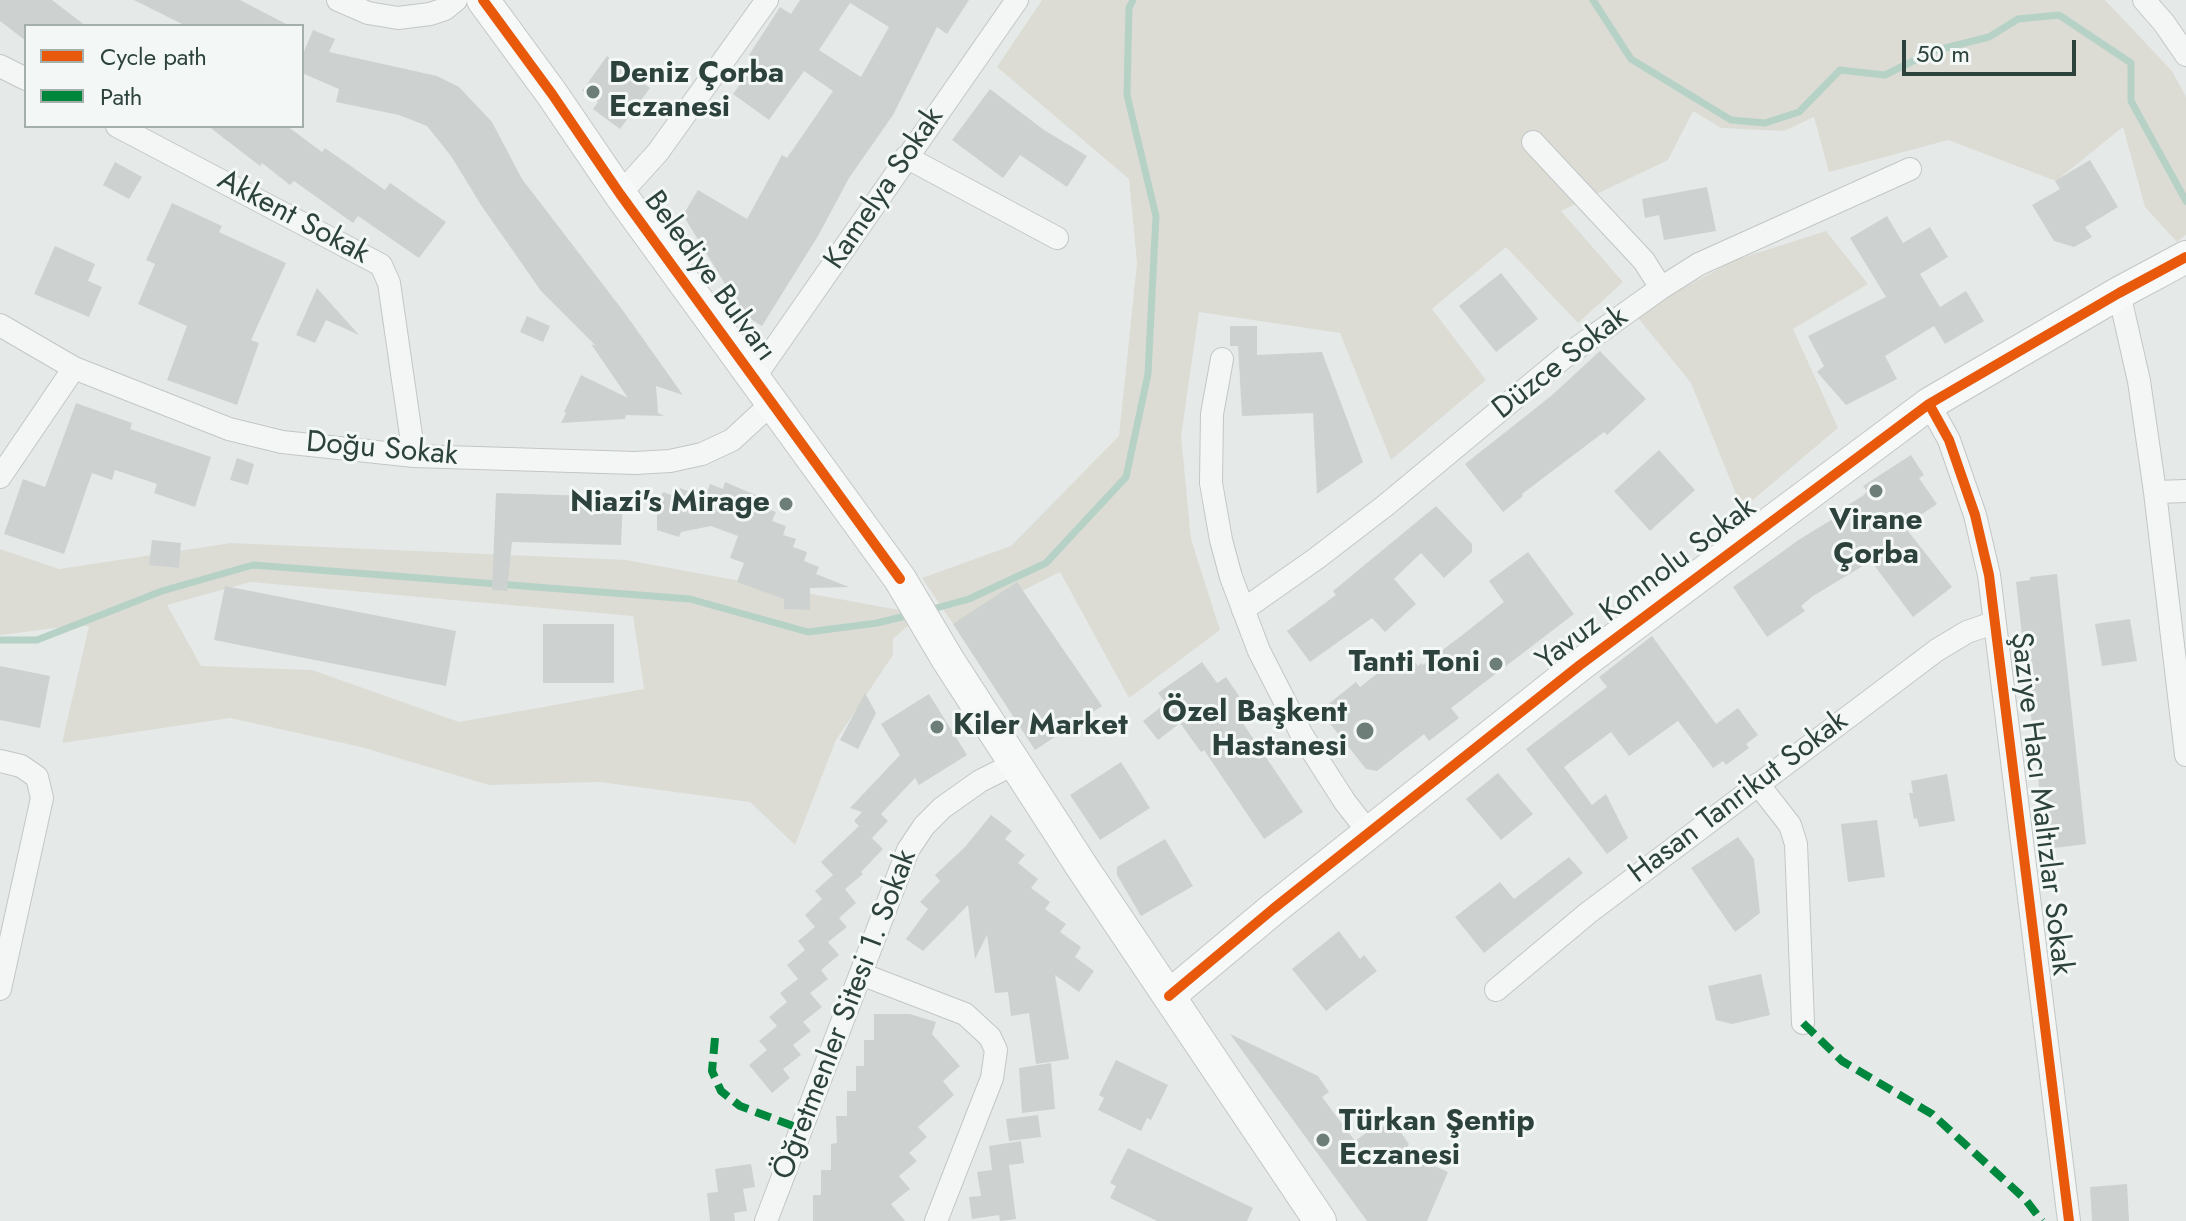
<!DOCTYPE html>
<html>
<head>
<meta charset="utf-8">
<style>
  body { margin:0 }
  #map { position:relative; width:2186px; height:1221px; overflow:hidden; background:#e5eae8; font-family:Jost,sans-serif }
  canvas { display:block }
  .legend { position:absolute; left:24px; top:24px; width:280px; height:104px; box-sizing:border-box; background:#f3f8f6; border:2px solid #a4afac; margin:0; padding:10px 14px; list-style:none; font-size:24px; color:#2d423c }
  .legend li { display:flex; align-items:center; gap:16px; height:40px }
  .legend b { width:40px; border:2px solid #a4afac }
  .scale { position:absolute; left:1902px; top:40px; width:174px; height:36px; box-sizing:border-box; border:4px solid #2d423c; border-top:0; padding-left:10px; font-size:24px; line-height:28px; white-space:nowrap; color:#2d423c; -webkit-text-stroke:6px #f3f8f6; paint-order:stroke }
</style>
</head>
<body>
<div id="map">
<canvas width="2186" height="1221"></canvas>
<ul class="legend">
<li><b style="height:10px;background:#e8590c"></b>Cycle path</li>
<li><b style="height:10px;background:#00873e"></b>Path</li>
</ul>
<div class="scale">50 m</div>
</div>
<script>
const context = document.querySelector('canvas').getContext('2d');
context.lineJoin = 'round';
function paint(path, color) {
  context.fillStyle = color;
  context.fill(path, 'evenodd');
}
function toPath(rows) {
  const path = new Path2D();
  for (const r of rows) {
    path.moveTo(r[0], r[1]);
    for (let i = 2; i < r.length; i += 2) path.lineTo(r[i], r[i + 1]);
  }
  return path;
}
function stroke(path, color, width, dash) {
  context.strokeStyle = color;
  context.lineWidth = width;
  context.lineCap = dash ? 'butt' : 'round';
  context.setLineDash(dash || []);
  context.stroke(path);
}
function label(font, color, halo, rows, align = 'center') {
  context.font = font + ' Jost,sans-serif';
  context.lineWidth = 6;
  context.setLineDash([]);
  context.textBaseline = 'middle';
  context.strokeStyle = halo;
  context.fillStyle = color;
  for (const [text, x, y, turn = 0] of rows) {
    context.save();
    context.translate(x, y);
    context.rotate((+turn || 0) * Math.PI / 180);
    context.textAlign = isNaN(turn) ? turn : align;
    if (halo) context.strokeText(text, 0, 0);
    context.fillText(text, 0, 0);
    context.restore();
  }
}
const green = toPath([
  [1042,0,2105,0,2172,71,2186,97,2186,235,2177,242,2145,207,2123,127,2056,181,1948,140,1829,172,1814,117,1784,131,1721,128,1693,111,1668,160,1561,211,1623,282,1578,323,1506,247,1432,309,1486,380,1391,460,1340,333,1199,312,1181,436,1191,539,1220,630,1129,698,1060,572,954,625,922,578,1011,546,1119,436,1137,263,1129,179,997,67],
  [1826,231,1868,284,1793,329,1838,428,1742,509,1691,383,1635,314,1735,260],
  [231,543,626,560,921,614,893,639,893,655,836,740,795,845,750,802,600,782,489,785,361,747,230,718,62,743,89,626,72,626,0,635,0,549,59,569],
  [251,582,633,616,644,689,459,722,312,670,201,666,167,605]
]);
const stream = toPath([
  [1593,0,1631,59,1731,120,1765,123,1799,112,1840,70,1885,75,1933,51,1989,37,2018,19,2059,15,2131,63,2131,101,2186,201],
  [929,610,969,599,1046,563,1126,477,1148,374,1156,216,1127,95,1129,8,1133,0],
  [0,640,37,640,162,591,253,565,690,599,808,632,877,623,910,615]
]);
const building = toPath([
  [0,0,52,0,86,26,26,26,26,41,0,21],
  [134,0,240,0,290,26,186,26],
  [800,0,969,0,947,34,937,27,893,115,849,178,818,236,762,326,744,315,683,215,698,190,747,219,782,155,787,158,833,91,804,71,769,120,733,94,757,61,749,55,780,7,791,14],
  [850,3,889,27,861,77,819,50],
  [313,30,335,39,329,52,437,76,459,87,492,122,522,179,624,312,683,395,656,386,658,413,664,416,626,415,625,419,561,423,566,413,564,412,581,375,628,398,591,344,596,346,541,291,481,205,451,156,427,126,399,115,336,102,339,89,302,73,302,56],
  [607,56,650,88,620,129,593,109,598,102,582,91],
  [990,89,1044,130,1087,156,1067,187,1020,155,1003,178,952,140],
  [208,126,287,126,322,152,325,148,385,190,390,183,446,222,419,258,358,216,353,223,294,181,290,185,262,163,260,166],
  [2090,160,2118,207,2085,227,2092,237,2074,247,2054,241,2032,205,2060,189,2055,181],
  [115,162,142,177,129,199,103,185],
  [1707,187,1716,231,1664,240,1659,215,1645,218,1642,199],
  [172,203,222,226,219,232,286,263,251,340,259,343,237,405,167,380,187,326,138,304,155,264,146,260],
  [1887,216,1903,243,1930,227,1948,257,1920,274,1940,307,1966,291,1984,321,1945,344,1934,326,1885,356,1897,379,1846,405,1817,372,1824,366,1808,336,1886,297,1850,238],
  [55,246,95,264,88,281,102,287,89,317,34,294],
  [1501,273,1538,319,1496,352,1459,306],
  [317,288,359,335,326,320,315,343,296,335],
  [527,316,550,326,543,342,520,332],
  [1230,326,1257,326,1257,355,1322,352,1363,462,1317,494,1313,413,1242,416,1238,346,1230,346],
  [1600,351,1646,399,1607,435,1604,432,1522,494,1523,496,1503,512,1465,464,1551,396],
  [76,403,132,423,130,429,211,457,195,507,154,493,157,484,115,470,112,480,92,473,64,554,4,534,23,479,45,487],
  [1659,450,1695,490,1650,531,1614,491],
  [1911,455,1924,475,1919,478,1937,504,1904,526,1952,587,1913,617,1871,561,1813,596,1801,606,1805,611,1767,637,1733,587,1800,539,1836,517,1834,514,1864,495,1867,491,1863,486],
  [237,458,254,464,248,485,230,480],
  [725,482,765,499,763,507,776,512,772,521,786,526,783,535,796,539,793,547,807,552,804,561,819,567,816,574,849,587,810,588,810,610,784,609,784,599,737,582,744,563,730,558,738,536,711,526,681,532,679,537,657,530,657,507,663,492,677,497,680,488,690,492,692,487,707,492,710,484,723,489],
  [496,493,623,497,621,545,512,542,507,591,492,590],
  [1436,506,1472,544,1472,552,1444,578,1421,553,1394,579,1416,604,1385,632,1372,618,1310,662,1287,631,1336,595,1333,591],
  [152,540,181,543,179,568,149,565],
  [1528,552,1574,614,1451,708,1459,718,1429,741,1424,734,1377,771,1366,769,1323,715,1326,706,1356,682,1360,687,1406,651,1418,666,1421,663,1423,665,1461,636,1504,602,1489,581],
  [2057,574,2086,844,2046,849,2016,582,2030,580,2030,577],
  [1017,582,1102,706,1035,750,953,624],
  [225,586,456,631,446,686,214,640],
  [2130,619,2137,661,2102,666,2095,624],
  [543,624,614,624,614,683,543,683],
  [1652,636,1716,724,1738,708,1758,735,1746,744,1749,748,1726,765,1723,761,1713,768,1678,721,1629,756,1611,732,1564,767,1592,805,1606,794,1628,838,1607,854,1526,749,1607,687,1599,677],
  [1202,662,1217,683,1226,677,1252,715,1242,722,1303,812,1264,839,1204,750,1201,752,1180,723,1158,740,1143,721,1166,703,1158,693],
  [0,666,50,676,40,728,0,720],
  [865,693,876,713,858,749,840,740],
  [929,694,967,755,919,785,915,778,881,814,888,821,872,838,866,832,883,849,861,872,863,874,845,889,856,903,839,918,847,927,828,942,839,955,821,970,828,979,810,993,822,1007,803,1022,811,1031,793,1045,801,1055,783,1069,790,1078,772,1093,749,1065,767,1050,759,1041,777,1026,769,1017,787,1002,780,993,798,979,787,965,805,950,798,941,815,927,805,915,822,899,815,891,833,875,821,862,859,826,854,821,862,812,850,808,900,755,881,724],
  [1121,762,1150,808,1100,840,1070,795],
  [1498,773,1533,814,1501,840,1466,799],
  [1947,774,1955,821,1919,827,1917,818,1914,819,1909,793,1913,793,1911,781],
  [991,815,1012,831,1005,839,1025,855,1018,863,1038,879,1031,888,1050,902,1045,909,1066,924,1060,932,1081,947,1075,957,1094,971,1079,992,1055,975,1069,1059,1036,1064,1029,1013,1011,1016,1008,992,995,993,987,935,975,959,968,905,923,951,906,939,928,909,920,902,940,881,935,875,965,847],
  [1877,820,1885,877,1848,882,1841,824],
  [1738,837,1754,859,1760,913,1735,932,1691,868],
  [1165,839,1193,886,1141,916,1117,875,1117,867],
  [1569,857,1583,873,1484,953,1455,917,1500,882,1514,899],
  [1339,931,1360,959,1364,955,1377,971,1326,1011,1292,969],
  [1761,974,1770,1015,1732,1024,1716,1020,1708,986],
  [874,1014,910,1014,936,1022,932,1034,960,1066,943,1081,954,1095,918,1127,927,1137,909,1153,917,1161,899,1176,910,1189,891,1204,905,1221,813,1221,813,1195,821,1195,821,1170,831,1170,831,1144,837,1143,836,1116,847,1116,847,1091,856,1091,856,1066,864,1066,864,1040,874,1040],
  [1230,1034,1318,1076,1329,1092,1322,1097,1355,1141,1380,1123,1383,1127,1392,1120,1409,1144,1404,1153,1448,1172,1427,1221,1367,1221],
  [1116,1060,1168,1085,1151,1120,1147,1118,1141,1131,1098,1110,1104,1098,1099,1095],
  [1051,1063,1055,1109,1022,1113,1019,1068],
  [1038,1115,1041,1137,1009,1141,1006,1119],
  [1021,1141,1024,1163,1009,1165,1016,1219,1000,1221,999,1215,972,1219,969,1197,981,1196,977,1172,992,1170,989,1146],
  [1128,1148,1253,1208,1247,1221,1157,1221,1110,1198,1116,1186,1110,1183],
  [751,1164,755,1187,743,1189,747,1211,734,1213,735,1221,710,1221,707,1193,718,1192,715,1169],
  [2127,1184,2129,1221,2092,1221,2090,1187]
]);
const street = toPath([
  [338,0,368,13,398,18,430,14,445,9,456,0],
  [2144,0,2164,23,2186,55],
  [0,66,26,79],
  [117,126,381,265,389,283,414,456],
  [1533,142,1644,261,1661,288],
  [906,157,1057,238],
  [620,194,658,152,767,0],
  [2119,293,2139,381,2155,492,2186,755],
  [0,325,74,368,229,429,282,442,414,456,635,463,670,461,702,454,732,440,771,404],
  [1222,359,1212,414,1211,483,1221,540,1231,577,1259,651,1302,735,1345,802,1370,834],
  [754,378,1017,0],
  [1929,404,1949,440,1975,515,1989,575,2069,1221],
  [0,477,74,368],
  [2155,492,2186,491],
  [1243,610,1317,558,1386,505,1563,358,1661,288,1699,264,1910,169],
  [0,761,21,766,37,777,42,798,0,989],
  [1758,784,1790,825,1796,844,1803,1023],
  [861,974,965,1014,990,1037,996,1050,992,1078,936,1221],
  [1496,990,1588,913,1937,650,1967,632,1993,623],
  [766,1221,908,850,924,826,942,808,980,781,1016,763]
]);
const secondary = toPath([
  [483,0,552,94,620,194,900,579,948,660,1084,870,1320,1221],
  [1169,996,1273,909,1580,665,1929,404,2119,293,2186,257]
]);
const quiet = toPath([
  [1803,1023,1842,1061,1932,1114,2025,1199,2042,1221],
  [715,1038,712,1071,721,1091,740,1106,801,1129]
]);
const cycleway = toPath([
  [483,0,552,94,620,194,900,579],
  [1929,404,1949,440,1975,515,1989,575,2069,1221],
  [1169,996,1273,909,1580,665,1929,404,2119,293,2186,257]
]);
const markers = [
  [593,92,8,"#6d7d78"],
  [1876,491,8,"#6d7d78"],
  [786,504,8,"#6d7d78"],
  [1496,664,8,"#6d7d78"],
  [937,727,8,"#6d7d78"],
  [1365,731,10,"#6d7d78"],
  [1323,1140,8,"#6d7d78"]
];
const poiNames = [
  ["Deniz Çorba",609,75],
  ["Eczanesi",609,109],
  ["Niazi's Mirage",770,504,"right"],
  ["Virane",1876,522,"center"],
  ["Çorba",1876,556,"center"],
  ["Tanti Toni",1480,664,"right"],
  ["Özel Başkent",1347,714,"right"],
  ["Hastanesi",1347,748,"right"],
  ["Kiler Market",953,727],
  ["Türkan Şentip",1339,1123],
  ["Eczanesi",1339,1157]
];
const streetNames = [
  ["Kamelya Sokak",885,189,-56],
  ["Akkent Sokak",293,218,28],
  ["Belediye Bulvarı",709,277,54],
  ["Düzce Sokak",1561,364,-38],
  ["Doğu Sokak",382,450,5],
  ["Yavuz Konnolu Sokak",1647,585,-37],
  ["Hasan Tanrikut Sokak",1739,798,-37],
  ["Şaziye Hacı Maltızlar Sokak",2040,804,83],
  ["Öğretmenler Sitesi 1. Sokak",846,1015,-69]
];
paint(green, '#dcdcd5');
stroke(stream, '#b6d2c6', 7);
paint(building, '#cdd2d0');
stroke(street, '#c2c7c5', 24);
stroke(secondary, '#c2c7c5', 34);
stroke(street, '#f4f6f6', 22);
stroke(secondary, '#f7f8f8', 32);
stroke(quiet, '#00873e', 8, [16, 8]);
stroke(cycleway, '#e8590c', 10);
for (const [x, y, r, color] of markers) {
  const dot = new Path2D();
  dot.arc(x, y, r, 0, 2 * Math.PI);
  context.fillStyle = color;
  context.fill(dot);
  stroke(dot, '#f3f8f6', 3);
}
label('bold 30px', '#2d423c', '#f3f8f6', poiNames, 'left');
label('30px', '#2d423c', '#f3f8f6', streetNames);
</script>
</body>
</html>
